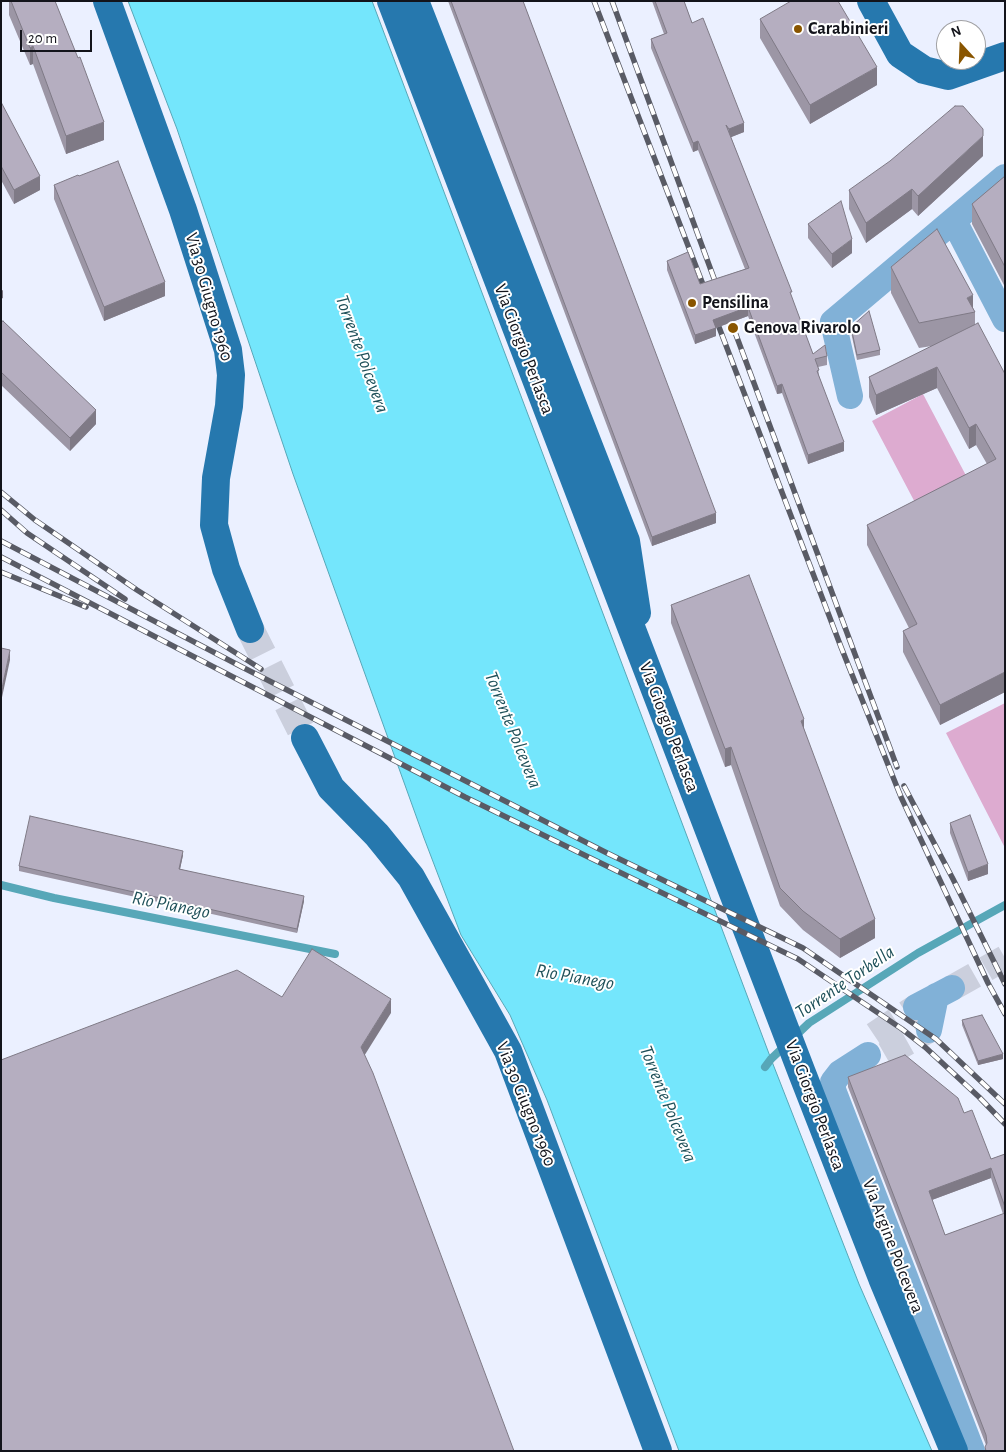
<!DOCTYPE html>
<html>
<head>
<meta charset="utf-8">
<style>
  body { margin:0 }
  #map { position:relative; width:1006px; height:1452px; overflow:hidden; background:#ebf0ff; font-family:"Alegreya Sans",sans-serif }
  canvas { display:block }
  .frame { position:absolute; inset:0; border:2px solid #13141b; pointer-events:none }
  .north { position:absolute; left:936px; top:20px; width:50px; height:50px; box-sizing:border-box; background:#fff; border:1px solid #a1a1a4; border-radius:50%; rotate:340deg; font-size:14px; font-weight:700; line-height:20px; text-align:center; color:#13141b }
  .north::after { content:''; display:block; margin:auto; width:18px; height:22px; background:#895500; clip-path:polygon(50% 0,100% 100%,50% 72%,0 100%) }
  .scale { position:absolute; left:20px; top:30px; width:72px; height:22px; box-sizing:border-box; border:2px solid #13141b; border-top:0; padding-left:6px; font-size:15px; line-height:18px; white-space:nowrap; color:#13141b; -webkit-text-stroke:4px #fff; paint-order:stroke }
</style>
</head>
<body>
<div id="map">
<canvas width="1006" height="1452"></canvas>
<div class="frame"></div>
<div class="north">N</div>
<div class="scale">20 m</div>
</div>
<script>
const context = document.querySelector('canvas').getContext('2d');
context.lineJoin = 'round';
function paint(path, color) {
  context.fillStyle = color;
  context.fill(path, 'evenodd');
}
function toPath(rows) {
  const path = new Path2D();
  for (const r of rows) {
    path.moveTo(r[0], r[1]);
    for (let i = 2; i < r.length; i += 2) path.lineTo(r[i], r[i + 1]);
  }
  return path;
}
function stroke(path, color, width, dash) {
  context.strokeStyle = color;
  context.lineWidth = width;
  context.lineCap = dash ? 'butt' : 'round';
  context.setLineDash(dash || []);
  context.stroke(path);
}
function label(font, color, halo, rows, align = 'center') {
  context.font = font + ' "Alegreya Sans",sans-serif';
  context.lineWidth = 4;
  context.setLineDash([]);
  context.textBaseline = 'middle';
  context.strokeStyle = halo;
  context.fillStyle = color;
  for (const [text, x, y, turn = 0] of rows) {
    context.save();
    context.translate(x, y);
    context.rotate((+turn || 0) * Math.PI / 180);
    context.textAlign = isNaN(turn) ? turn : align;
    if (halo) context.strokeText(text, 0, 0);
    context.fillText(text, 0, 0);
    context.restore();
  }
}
const green = toPath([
  [923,394,971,485,920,512,872,421],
  [1005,703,1005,848,946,733]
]);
const water = toPath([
  [128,1,372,1,771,1059,859,1284,932,1451,679,1451,547,1100,510,1015,461,935,424,838,293,474,177,129,128,1]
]);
const stream = toPath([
  [1,885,54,898,335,954],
  [765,1067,771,1059,809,1023,918,953,1005,905]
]);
const minorTunnel = toPath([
  [952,988,1005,958],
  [874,1035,916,1007],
  [885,1055,929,1030]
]);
const majorTunnel = toPath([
  [250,629,305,738]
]);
const minor = toPath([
  [954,221,1005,319],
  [850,396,833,322,1005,177],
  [916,1007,952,988],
  [929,1030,936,996],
  [868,1055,840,1073,833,1082,833,1090,972,1451]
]);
const major = toPath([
  [107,1,183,210,228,350,231,375,229,406,216,478,214,525,226,569,250,629],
  [391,1,802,1073,882,1278,954,1451],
  [415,1,626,541,637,613],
  [871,1,900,54,924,70,948,76,1005,56],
  [305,738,331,788,377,835,411,877,508,1051,658,1451]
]);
const rail = toPath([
  [594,1,707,295],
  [612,1,719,292],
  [726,308,897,767],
  [714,314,841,647,901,797,988,983,1005,1014],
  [1,492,35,520,137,590,261,669],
  [1,510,27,533,125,599],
  [1,541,242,667,607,853,803,948,936,1039,1005,1104],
  [1,557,465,797,798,959,902,1029,925,1047,979,1097,1005,1124],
  [1,572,86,607],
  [904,786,953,879,1005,984]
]);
const wall = toPath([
  [9,1,55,1,104,140,66,154,33,64,30,65,9,15],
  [448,1,523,1,716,523,652,546],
  [652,1,684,1,692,23,744,132,731,137,813,354,827,356,827,365,818,367,819,376,844,451,808,464,782,393,777,394,748,316,716,328,716,336,695,344,667,270,667,261,700,284,745,269,698,150,693,152,651,48,651,39,664,34],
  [760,19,877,85,810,124,760,38],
  [1,102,40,190,14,204,1,180],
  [983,156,918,216,912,209,866,243,849,209,849,190],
  [1005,176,1005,287,972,224,972,204],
  [54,185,165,296,104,321,54,199],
  [808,224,852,253,832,268,808,238],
  [891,267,973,308,975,312,975,325,1005,374,1005,692,940,725,903,652,903,631,909,628,867,545,867,525,987,464,976,445,969,449,937,388,876,415,869,397,869,377,932,346,919,348,891,293],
  [1,322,96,424,70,451,1,385],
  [851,327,880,350,880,355,857,360,851,332],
  [671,605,804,729,875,938,840,958,803,930,780,906,731,765,725,767,671,623],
  [950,823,988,874,968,881,950,833],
  [183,855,180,869,304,901,297,933,19,871,19,866],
  [962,1020,1003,1059,978,1065,962,1025],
  [848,1077,964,1113,991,1159,1005,1154,1005,1451,985,1451,986,1445,848,1087],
  [991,1178,1003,1214,945,1235,932,1200]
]);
const shadedWall = toPath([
  [33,46,33,64,30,65,30,48],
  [877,67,877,85,810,124,810,105],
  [104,122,104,140,66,154,66,136],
  [744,123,744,132,729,138,729,129],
  [983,136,983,156,918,216,918,196],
  [698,141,698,150,693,152,693,143],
  [40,176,40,190,14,204,14,190],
  [912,189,912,209,866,243,866,223],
  [852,239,852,253,832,268,832,254],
  [165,282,165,296,104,321,104,307],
  [3,290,3,298,1,299,1,291],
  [973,295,973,313,967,298],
  [748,307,748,316,713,329,713,320],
  [716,328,716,336,695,344,695,335],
  [937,367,937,388,876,415,876,395],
  [782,384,782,393,777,394,777,386],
  [96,410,96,424,70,451,70,438],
  [976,424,976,445,969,449,969,428],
  [844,442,844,451,808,464,808,455],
  [716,513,716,523,652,546,652,537],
  [10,650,10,660,1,702,1,693],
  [1005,672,1005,692,940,725,940,705],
  [804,719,804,738,801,721],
  [731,747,731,765,725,767,725,749],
  [183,851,183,855,179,874,179,869],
  [988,864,988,874,968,881,968,872],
  [304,896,304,901,297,933,297,929],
  [875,919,875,938,840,958,840,939],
  [391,999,391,1013,361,1061,361,1047],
  [1003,1054,1003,1059,978,1065,978,1061],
  [991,1168,991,1178,929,1201,929,1191]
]);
const building = toPath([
  [11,1,55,1,78,58,80,57,104,122,66,136,33,46,30,48,11,1],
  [451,1,523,1,716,513,652,537,451,1],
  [655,1,684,1,692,23,703,18,744,123,729,129,726,125,792,292,790,292,813,354,825,345,827,356,815,359,819,370,817,371,844,442,808,455,782,384,777,386,748,307,713,320,716,328,695,335,667,261,688,252,700,284,749,268,698,141,693,143,651,39,667,33,655,1],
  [791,1,838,1,877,67,810,105,760,19,791,1],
  [1,102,40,176,14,190,1,166,1,102],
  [955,106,963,106,983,129,983,136,918,196,912,189,866,223,849,190,890,161,955,106],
  [118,161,165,282,104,307,54,185,78,175,79,176,118,161],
  [1005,176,1005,267,972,204,1005,176],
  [841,201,852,239,832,254,808,224,841,201],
  [937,229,973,295,967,298,975,312,919,323,891,267,937,229],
  [869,311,880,350,857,355,851,327,869,311],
  [3,321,96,410,70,438,1,372,1,322,3,321],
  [978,323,1005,374,1005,672,940,705,903,631,917,624,867,525,996,459,976,424,969,428,937,367,876,395,869,377,978,323],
  [749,575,804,719,801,721,875,919,840,939,803,911,780,888,731,747,725,749,671,605,749,575],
  [1,648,10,650,1,693,1,648],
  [970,815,988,864,968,872,950,823,970,815],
  [30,816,183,851,179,869,304,896,297,929,19,866,30,816],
  [312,949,391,999,361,1047,373,1073,514,1451,1,1451,1,1060,237,970,282,997,312,949],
  [982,1015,1003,1054,978,1061,962,1020,982,1015],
  [905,1055,958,1098,964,1113,972,1110,991,1159,1005,1154,1005,1207,991,1168,929,1191,945,1235,1005,1213,1005,1451,986,1451,985,1447,987,1443,986,1435,848,1077,905,1055]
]);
const markers = [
  [798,29,5,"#895500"],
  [692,303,5,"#895500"],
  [733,328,6,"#895500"]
];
const poiNames = [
  ["Carabinieri",808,29],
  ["Pensilina",702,303],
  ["Genova Rivarolo",744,328]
];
const streetNames = [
  ["Via 30 Giugno 1960",209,297,74],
  ["Via Giorgio Perlasca",524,349,69],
  ["Via Giorgio Perlasca",669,727,69],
  ["Via 30 Giugno 1960",526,1104,68],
  ["Via Giorgio Perlasca",815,1105,69],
  ["Via Argine Polcevera",893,1246,69]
];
const waterNames = [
  ["Torrente Polcevera",362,354,70],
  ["Torrente Polcevera",513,730,68],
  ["Rio Pianego",171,905,11],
  ["Rio Pianego",575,977,10],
  ["Torrente Torbella",845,982,-34],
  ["Torrente Polcevera",668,1104,68]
];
paint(green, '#ddabd0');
paint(water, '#74e6fc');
stroke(water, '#57a7b8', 1);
stroke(stream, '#57a7b8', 8);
stroke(minorTunnel, '#cbcfdd', 26, [26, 13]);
stroke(majorTunnel, '#cbcfdd', 28, [28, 14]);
stroke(minor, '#81b1d7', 26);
stroke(major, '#2678ae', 28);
stroke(rail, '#595b65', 5.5);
stroke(rail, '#fff', 4, [11]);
paint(wall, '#9c96a5');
paint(shadedWall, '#7f7a86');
paint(building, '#b5aec0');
stroke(building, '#7f7a86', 1);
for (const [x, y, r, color] of markers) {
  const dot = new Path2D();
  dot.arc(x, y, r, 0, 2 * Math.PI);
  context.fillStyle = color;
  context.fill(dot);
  stroke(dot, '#fff', 2);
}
label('bold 18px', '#13141b', '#fff', poiNames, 'left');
label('18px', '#13141b', '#fff', streetNames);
label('italic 19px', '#1e5059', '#fff', waterNames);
</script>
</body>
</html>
